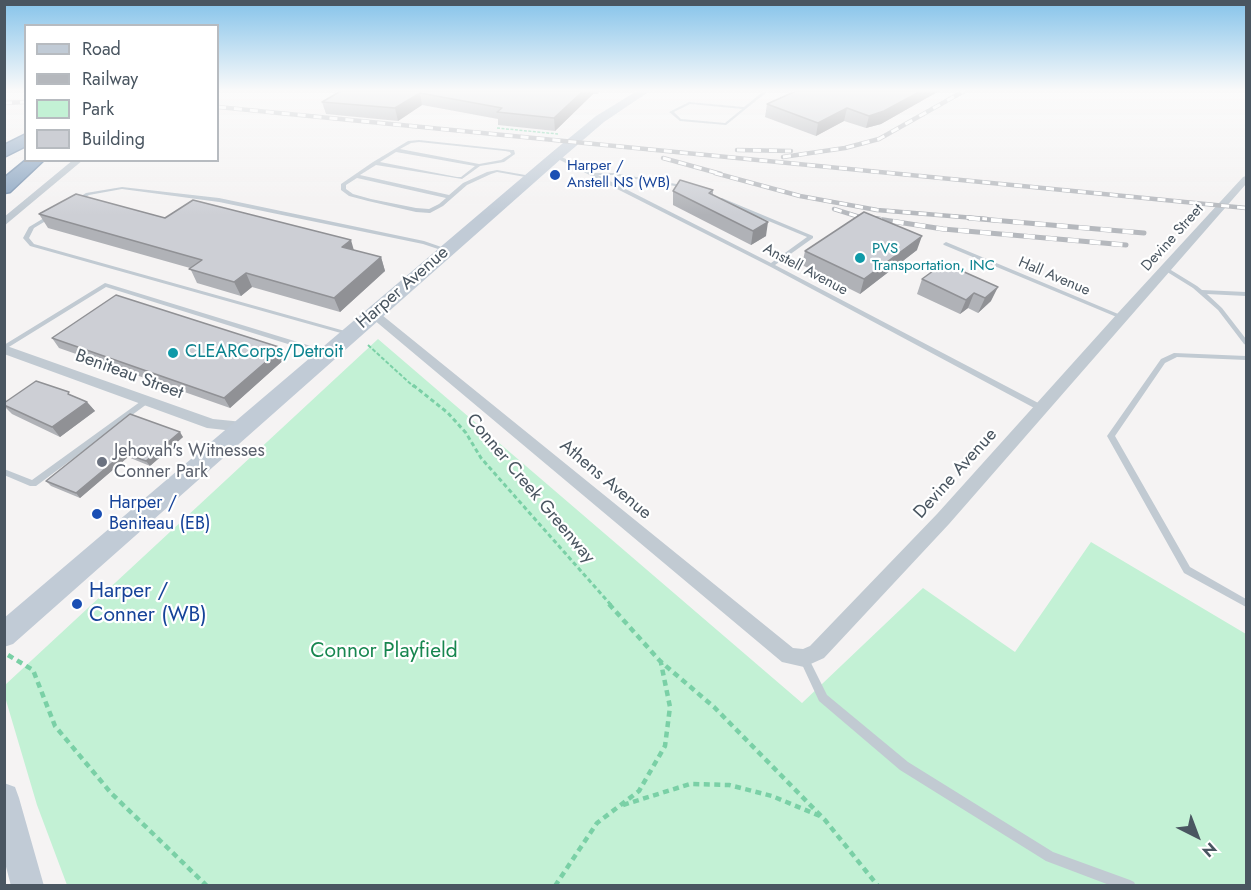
<!DOCTYPE html>
<html>
<head>
<meta charset="utf-8">
<style>
  body { margin:0 }
  #map { position:relative; width:1251px; height:890px; overflow:hidden; background:#f5f3f3; font-family:Jost,sans-serif }
  canvas { display:block }
  .frame { position:absolute; inset:0; border:6px solid #4a5661; pointer-events:none }
  .legend { position:absolute; left:24px; top:24px; width:195px; height:138px; box-sizing:border-box; background:#fff; border:2px solid #b7bbc0; margin:0; padding:8px 10px; list-style:none; font-size:18px; color:#4a5661 }
  .legend li { display:flex; align-items:center; gap:12px; height:30px }
  .legend b { width:30px; border:2px solid #b7bbc0 }
  .north { position:absolute; left:1167px; top:806px; width:60px; height:60px; -webkit-text-stroke:4px #fff; paint-order:stroke; rotate:138deg; font-size:16px; font-weight:700; line-height:24px; text-align:center; color:#4a5661 }
  .north::after { content:''; display:block; margin:auto; width:21px; height:27px; background:#4a5661; clip-path:polygon(50% 0,100% 100%,50% 72%,0 100%) }
</style>
</head>
<body>
<div id="map">
<canvas width="1251" height="890"></canvas>
<div class="frame"></div>
<ul class="legend">
<li><b style="height:8px;background:#c1cbd6"></b>Road</li>
<li><b style="height:8px;background:#b5b8bd"></b>Railway</li>
<li><b style="height:16px;background:#c3f1d5"></b>Park</li>
<li><b style="height:16px;background:#cdcfd5"></b>Building</li>
</ul>
<div class="north">N</div>
</div>
<script>
const context = document.querySelector('canvas').getContext('2d');
context.lineJoin = 'round';
function paint(path, color) {
  context.fillStyle = color;
  context.fill(path, 'evenodd');
}
function toPath(rows) {
  const path = new Path2D();
  for (const r of rows) {
    path.moveTo(r[0], r[1]);
    for (let i = 2; i < r.length; i += 2) path.lineTo(r[i], r[i + 1]);
  }
  return path;
}
function stroke(path, color, width, dash) {
  context.strokeStyle = color;
  context.lineWidth = width;
  context.lineCap = dash ? 'butt' : 'round';
  context.setLineDash(dash || []);
  context.stroke(path);
}
function label(font, color, halo, rows, align = 'center') {
  context.font = font + ' Jost,sans-serif';
  context.lineWidth = 4.5;
  context.setLineDash([]);
  context.textBaseline = 'middle';
  context.strokeStyle = halo;
  context.fillStyle = color;
  for (const [text, x, y, turn = 0] of rows) {
    context.save();
    context.translate(x, y);
    context.rotate((+turn || 0) * Math.PI / 180);
    context.textAlign = isNaN(turn) ? turn : align;
    if (halo) context.strokeText(text, 0, 0);
    context.fillText(text, 0, 0);
    context.restore();
  }
}
const green = toPath([
  [378,339,802,703,923,588,1015,652,1091,542,1246,634,1246,885,67,885,37,805,5,697,5,685]
]);
const pathFar3 = toPath([
  [497,128,558,134]
]);
const pathFar2 = toPath([
  [368,345,414,387]
]);
const pathFar1 = toPath([
  [413,385,448,413,466,433,481,458,611,605]
]);
const path = toPath([
  [609,604,660,661,714,707,825,820,878,886],
  [8,655,33,670,55,726,111,793,207,886],
  [623,805,690,784,729,785,772,796,820,816],
  [555,886,597,823,639,791,665,746,670,707,661,663]
]);
const service = toPath([
  [764,91,768,91,726,125,680,121,669,112,689,102,744,107,764,91],
  [690,104,742,109,725,123,681,119,674,112,690,104],
  [419,140,512,150,514,150,515,154,504,162,480,166,462,179,376,165,360,175,449,195,463,183,487,172,497,170,531,176,533,177,531,178,497,172,491,174,467,185,443,206,430,213,416,212,368,201,349,196,341,190,341,184,373,162,408,141,419,140],
  [419,142,505,151,510,152,511,154,501,160,479,164,400,149,411,143,419,142],
  [396,152,475,166,461,177,457,177,380,162,396,152],
  [357,178,446,198,439,204,429,209,416,208,371,199,353,194,346,189,346,185,357,178],
  [554,155,558,155,593,173,613,173,688,186,688,187,686,188,613,175,598,175,771,263,807,237,718,200,718,198,722,198,813,236,813,238,775,265,1044,406,1045,408,1041,411,1038,410,769,266,554,157,554,155],
  [122,187,219,198,424,241,450,250,447,252,423,244,219,202,122,189,89,195,76,203,73,201,86,193,122,187],
  [49,215,54,216,34,228,29,238,34,244,352,333,353,334,350,336,348,335,30,246,23,238,29,227,49,215],
  [946,242,1123,316,1124,317,1121,319,1119,318,944,245,943,244,946,242],
  [1166,267,1197,286,1202,290,1246,292,1246,296,1207,294,1222,308,1246,339,1246,345,1244,344,1218,310,1193,288,1164,270,1164,268,1166,267],
  [105,283,327,351,328,353,325,355,323,355,106,287,4,350,4,345,105,283],
  [1174,353,1246,356,1246,360,1177,357,1165,363,1115,436,1190,567,1246,599,1246,607,1184,573,1107,436,1161,359,1174,353],
  [144,399,150,399,151,401,36,486,30,486,4,475,4,469,32,480,144,399],
  [804,653,807,655,827,695,908,762,1053,852,1130,880,1134,882,1136,886,1112,886,1046,861,900,770,819,701,799,658,801,655,804,653]
]);
const minor = toPath([
  [73,160,83,160,4,226,4,217,73,160],
  [1246,176,1246,184,949,524,824,658,804,667,782,662,367,314,373,310,377,311,793,648,803,649,810,646,937,514,1117,314,1243,177,1246,176],
  [4,345,213,419,243,422,250,427,243,432,207,428,4,354,4,345]
]);
const secondary = toPath([
  [637,91,650,91,604,122,561,159,13,644,4,647,4,618,551,153,596,116,637,91],
  [4,783,15,787,19,798,44,886,11,886,4,859,4,783]
]);
const motorway = toPath([
  [26,134,26,146,4,157,4,145,26,134],
  [26,160,44,160,10,192,4,193,4,178,26,160]
]);
const railFar1 = toPath([
  [4,103,26,102],
  [218,107,1246,208],
  [737,150,791,151],
  [783,157,845,148,879,139,964,91],
  [663,158,721,174],
  [715,173,800,196,877,210,987,219],
  [834,209,866,219],
  [871,218,880,219]
]);
const rail = toPath([
  [861,218,874,222],
  [871,218,943,229,1126,245],
  [969,218,1144,233]
]);
const wall = toPath([
  [341,91,601,91,597,94,593,94,555,131,498,125,498,119,422,105,398,121,326,114,322,102],
  [939,91,881,124,866,128,844,121,816,136,765,117,767,104],
  [713,190,713,195,766,236,751,245,673,205,673,191],
  [39,214,165,218,354,250,381,257,385,271,340,312,252,287,241,296,197,283,190,268,48,228],
  [917,250,860,294,802,265,805,251],
  [944,263,991,301,978,313,968,308,960,314,917,294,922,279],
  [52,338,287,357,230,408,59,348],
  [71,395,87,402,95,411,60,437,12,414,4,406,4,403],
  [130,414,183,437,150,466,128,457,80,498,51,486,46,481]
]);
const shadedWall = toPath([
  [583,91,593,91,593,94,555,131,554,118],
  [921,91,939,91,881,124,866,128,869,116],
  [420,93,422,105,398,121,395,108],
  [847,108,844,121,816,136,818,123],
  [768,222,766,236,751,245,753,231],
  [922,236,917,250,860,294,864,279],
  [351,240,355,254,342,247],
  [381,257,385,271,340,312,334,298],
  [246,273,252,287,241,296,234,282],
  [998,287,991,301,978,313,985,298],
  [974,293,968,308,960,314,966,300],
  [282,348,287,357,230,408,224,398],
  [87,402,95,411,60,437,52,427],
  [180,432,183,437,150,466,146,461],
  [124,453,128,457,80,498,76,493]
]);
const building = toPath([
  [341,91,583,91,554,118,497,112,502,108,420,93,395,108,322,102,341,91],
  [796,91,921,91,884,111,869,116,847,108,818,123,767,104,796,91],
  [680,180,713,190,709,193,768,222,753,231,673,191,680,180],
  [76,194,165,218,193,200,351,240,342,247,381,257,334,298,246,273,234,282,189,269,202,260,39,214,76,194],
  [864,212,922,236,864,279,805,251,864,212],
  [944,263,998,287,985,298,974,293,966,300,922,279,944,263],
  [116,295,282,348,224,398,52,338,116,295],
  [36,381,69,392,68,394,87,402,52,427,4,405,4,403,36,381],
  [130,414,180,432,146,461,124,453,76,493,46,481,130,414]
]);
const markers = [
  [555,175,6,"#1a4fb4"],
  [860,258,6,"#0f9aa8"],
  [173,353,6,"#0f9aa8"],
  [102,462,6,"#6b7280"],
  [97,514,6,"#1a4fb4"],
  [77,604,6,"#1a4fb4"]
];
const farTransitnames = [
  ["Harper /",567,166],
  ["Anstell NS (WB)",567,183]
];
const farStreetnames = [
  ["Devine Street",1173,238,-48],
  ["Anstell Avenue",805,270,28],
  ["Hall Avenue",1054,277,23]
];
const farCulturenames = [
  ["PVS",872,249],
  ["Transportation, INC",872,266]
];
const streetNames = [
  ["Harper Avenue",403,288,-41],
  ["Beniteau Street",129,375,20],
  ["Devine Avenue",956,474,-48],
  ["Athens Avenue",605,480,40],
  ["Conner Creek Greenway",530,489,50]
];
const cultureNames = [
  ["CLEARCorps/Detroit",185,353]
];
const worshipNames = [
  ["Jehovah's Witnesses",114,452],
  ["Conner Park",114,473]
];
const transitNames = [
  ["Harper /",109,504],
  ["Beniteau (EB)",109,525]
];
const nearTransitnames = [
  ["Harper /",89,592],
  ["Conner (WB)",89,616]
];
const nearParknames = [
  ["Connor Playfield",384,652]
];
paint(green, '#c3f1d5');
stroke(motorway, '#7690ad', 3);
stroke(pathFar3, '#7ad0a6', 1.5, [3, 1.5]);
stroke(pathFar2, '#7ad0a6', 2, [4, 2]);
stroke(pathFar1, '#7ad0a6', 3, [4.5, 3]);
stroke(path, '#7ad0a6', 4.5, [6, 4.5]);
paint(service, '#c1cad2');
paint(minor, '#c1cad2');
paint(secondary, '#c1cbd6');
paint(motorway, '#8ba5c1');
stroke(railFar1, '#b5b8bd', 4.5);
stroke(rail, '#b5b8bd', 5);
stroke(railFar1, '#fff', 3, [8]);
stroke(rail, '#fff', 4, [11]);
paint(wall, '#b0b2b7');
paint(shadedWall, '#909195');
paint(building, '#cdcfd5');
stroke(building, '#909195', 1.5);
const sky = context.createLinearGradient(0, 0, 0, 215);
sky.addColorStop(0, '#85c3ea');
sky.addColorStop(0.42, '#fafafa');
sky.addColorStop(1, '#fafafa00');
context.fillStyle = sky;
context.fillRect(0, 0, 1251, 215);
for (const [x, y, r, color] of markers) {
  const dot = new Path2D();
  dot.arc(x, y, r, 0, 2 * Math.PI);
  context.fillStyle = color;
  context.fill(dot);
  stroke(dot, '#fff', 2);
}
label('15px', '#164399', '#fff', farTransitnames, 'left');
label('15px', '#4a5661', '#fff', farStreetnames);
label('15px', '#0d838f', '#fff', farCulturenames, 'left');
label('18px', '#4a5661', '#fff', streetNames);
label('18px', '#0d838f', '#fff', cultureNames, 'left');
label('18px', '#5b616d', '#fff', worshipNames, 'left');
label('18px', '#164399', '#fff', transitNames, 'left');
label('21px', '#164399', '#fff', nearTransitnames, 'left');
label('21px', '#17864f', '#fff', nearParknames);
</script>
</body>
</html>
